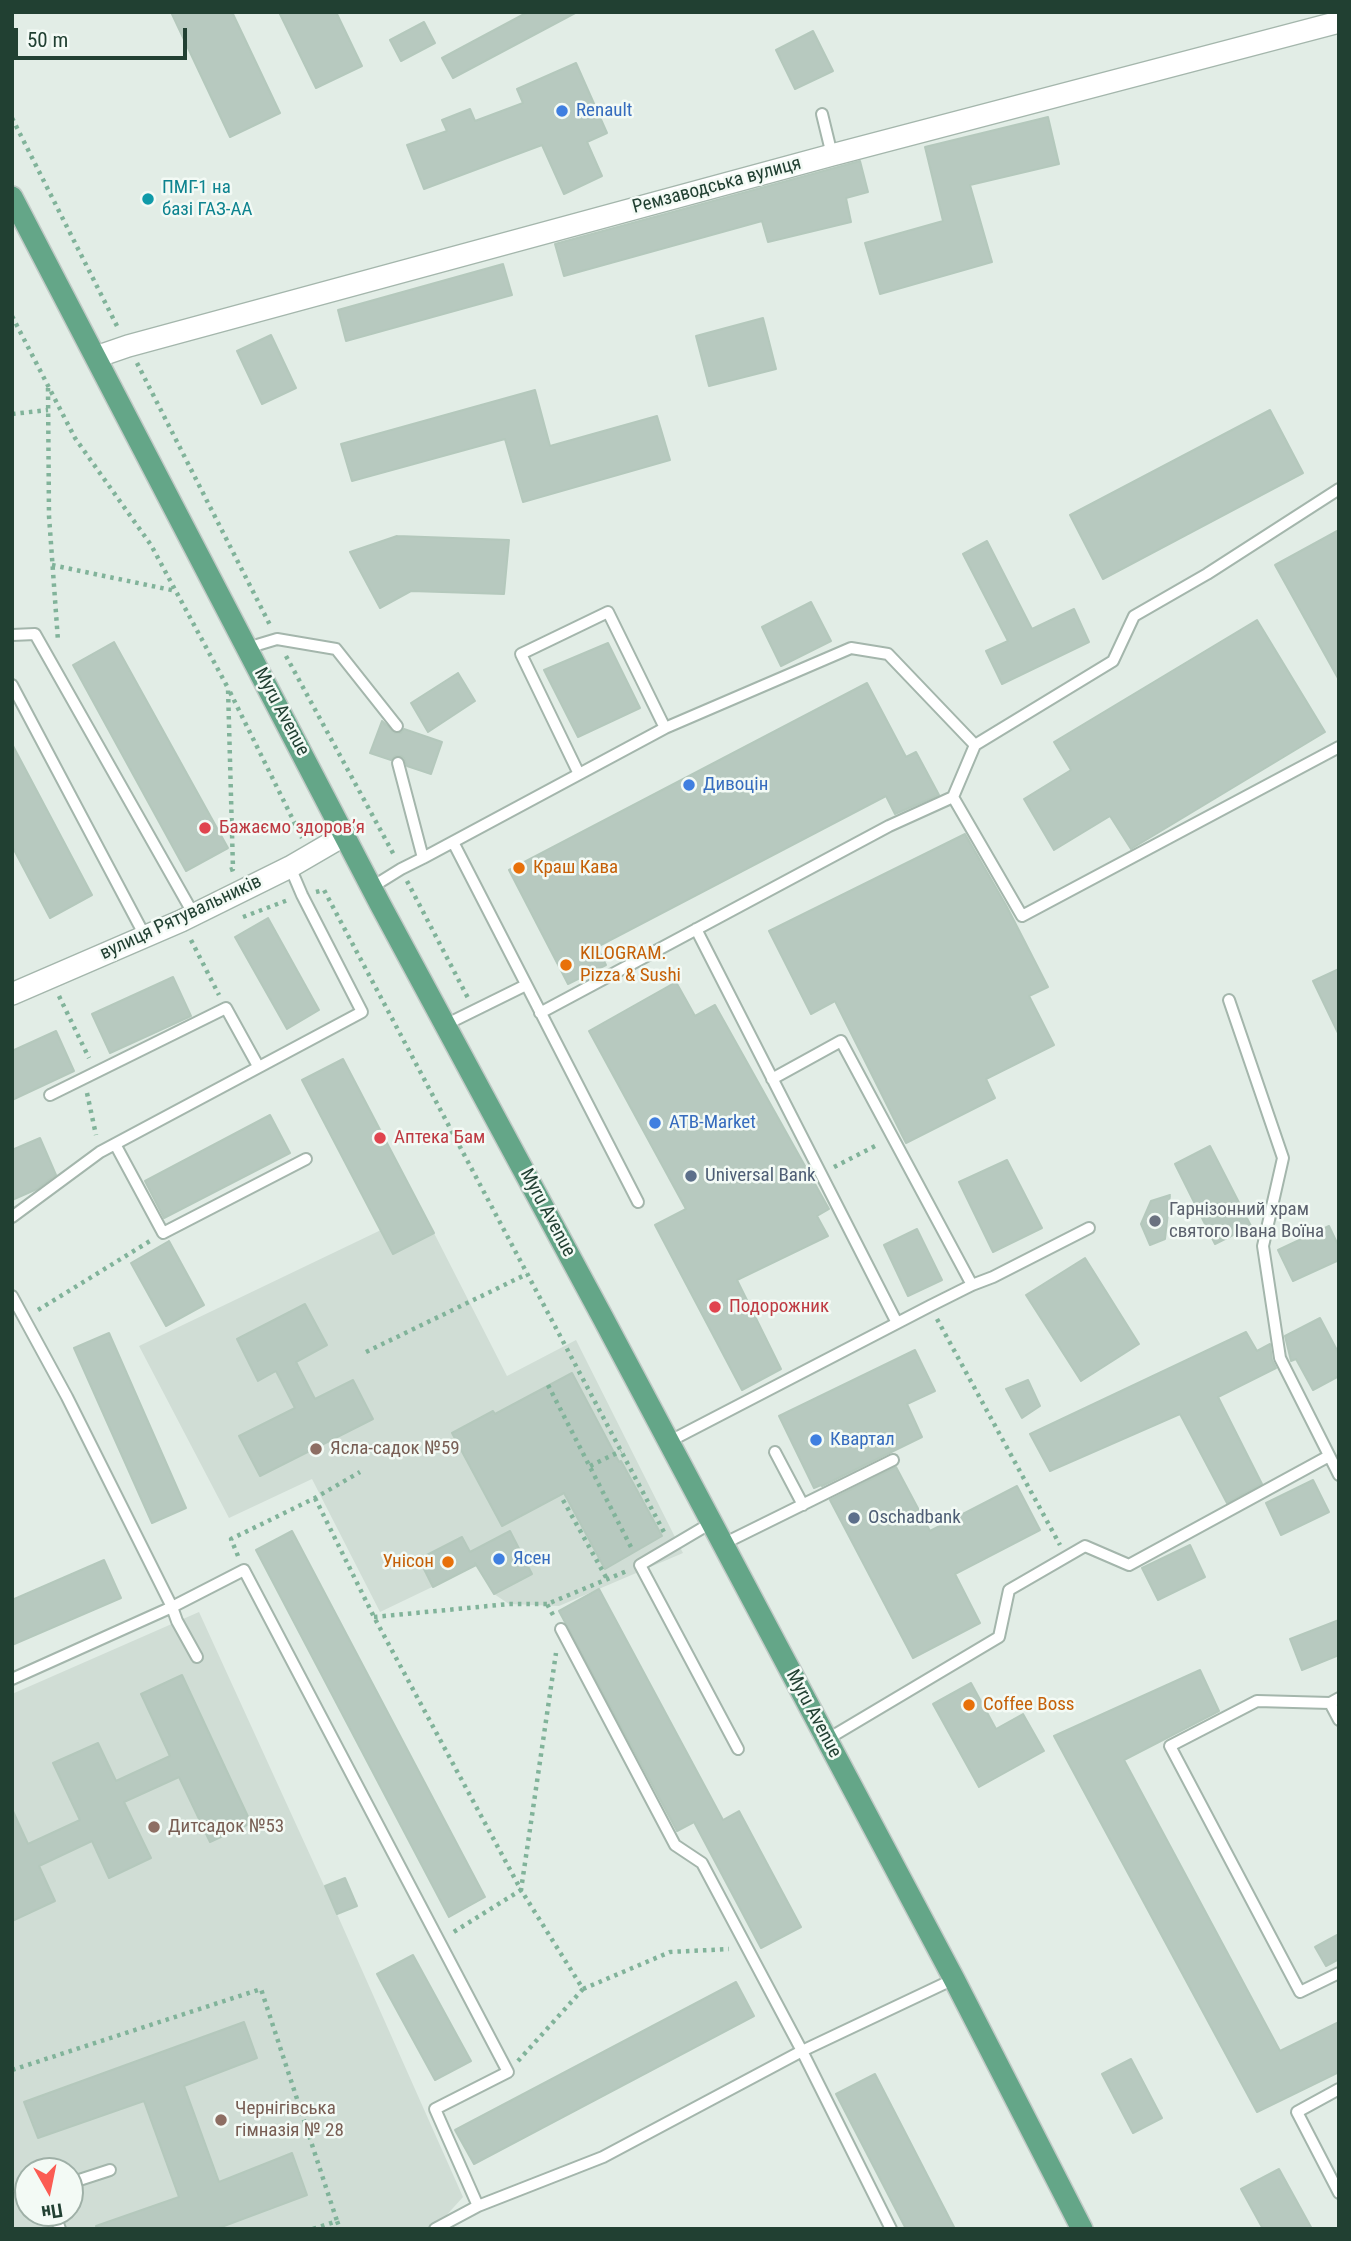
<!DOCTYPE html>
<html>
<head>
<meta charset="utf-8">
<style>
  body { margin:0 }
  #map { position:relative; width:1351px; height:2241px; overflow:hidden; background:#e2ede6; font-family:"Roboto Condensed",sans-serif }
  canvas { display:block }
  .frame { position:absolute; inset:0; border:14px solid #214032; pointer-events:none }
  .north { position:absolute; left:14px; top:2157px; width:70px; height:70px; box-sizing:border-box; background:#f3faf5; border:2px solid #9fb0a7; border-radius:50%; rotate:171deg; font-size:19px; font-weight:700; line-height:28px; text-align:center; color:#214032 }
  .north::after { content:''; display:block; margin:auto; width:24px; height:32px; background:#fb5c53; clip-path:polygon(50% 0,100% 100%,50% 72%,0 100%) }
  .scale { position:absolute; left:14px; top:28px; width:173px; height:32px; box-sizing:border-box; border:4px solid #214032; border-top:0; padding-left:9px; font-size:21px; line-height:24px; white-space:nowrap; color:#214032; -webkit-text-stroke:5px #f3faf5; paint-order:stroke }
</style>
</head>
<body>
<div id="map">
<canvas width="1351" height="2241"></canvas>
<div class="frame"></div>
<div class="north">Пн</div>
<div class="scale">50 m</div>
</div>
<script>
const context = document.querySelector('canvas').getContext('2d');
context.lineJoin = 'round';
function paint(path, color) {
  context.fillStyle = color;
  context.fill(path, 'evenodd');
}
function toPath(rows) {
  const path = new Path2D();
  for (const r of rows) {
    path.moveTo(r[0], r[1]);
    for (let i = 2; i < r.length; i += 2) path.lineTo(r[i], r[i + 1]);
  }
  return path;
}
function stroke(path, color, width, dash) {
  context.strokeStyle = color;
  context.lineWidth = width;
  context.lineCap = dash ? 'butt' : 'round';
  context.setLineDash(dash || []);
  context.stroke(path);
}
function label(font, color, halo, rows, align = 'center') {
  context.font = font + ' "Roboto Condensed",sans-serif';
  context.lineWidth = 5;
  context.setLineDash([]);
  context.textBaseline = 'middle';
  context.strokeStyle = halo;
  context.fillStyle = color;
  for (const [text, x, y, turn = 0] of rows) {
    context.save();
    context.translate(x, y);
    context.rotate((+turn || 0) * Math.PI / 180);
    context.textAlign = isNaN(turn) ? turn : align;
    if (halo) context.strokeText(text, 0, 0);
    context.fillText(text, 0, 0);
    context.restore();
  }
}
const built = toPath([
  [381,1230,393,1254,434,1233,507,1376,576,1340,683,1553,559,1606,509,1604,494,1594,476,1566,380,1612,312,1479,229,1518,139,1346],
  [199,1612,337,1914,463,2197,434,2229,12,2229,12,1694],
  [28,2171,70,2171,70,2213,28,2213]
]);
const building = toPath([
  [171,12,232,12,280,113,230,137,171,12],
  [279,12,336,12,362,66,316,88,279,12],
  [528,12,577,12,453,78,442,58,528,12],
  [424,22,435,43,401,61,390,40,424,22],
  [813,31,833,71,795,89,776,50,813,31],
  [576,63,607,133,587,142,602,176,564,194,542,145,424,189,407,145,447,131,442,120,470,109,475,121,523,103,517,89,576,63],
  [1048,117,1059,164,970,185,992,262,880,294,865,243,943,221,925,147,1048,117],
  [860,161,868,192,846,198,851,222,768,242,762,221,564,276,555,244,860,161],
  [503,264,512,295,346,341,338,310,503,264],
  [763,318,776,369,709,386,696,336,763,318],
  [271,335,296,388,262,404,237,351,271,335],
  [535,390,550,446,657,416,670,460,523,502,505,439,352,481,341,444,535,390],
  [1270,410,1303,473,1103,579,1070,515,1270,410],
  [1339,530,1339,680,1275,565,1339,530],
  [397,536,509,540,504,594,411,591,380,608,350,552,397,536],
  [987,541,1032,629,1074,609,1089,642,1002,684,986,651,1008,641,963,554,987,541],
  [811,602,831,641,781,666,762,627,811,602],
  [1257,620,1325,732,1131,849,1110,816,1054,850,1024,799,1071,770,1054,742,1257,620],
  [114,642,228,848,186,871,73,665,114,642],
  [608,643,640,708,578,737,544,670,608,643],
  [458,673,475,701,428,732,411,703,458,673],
  [867,683,906,757,916,752,939,795,895,814,886,796,597,947,606,965,568,984,509,870,867,683],
  [382,721,395,733,401,733,404,729,442,742,431,774,407,766,404,758,401,756,395,756,391,760,370,753,382,721],
  [12,744,92,895,50,918,12,846,12,744],
  [965,834,1007,907,1048,987,1029,996,1054,1045,986,1079,995,1098,906,1143,835,1001,811,1014,769,931,965,834],
  [268,918,319,1010,287,1029,235,937,268,918],
  [1339,969,1339,1035,1313,981,1339,969],
  [173,977,191,1016,110,1053,92,1014,173,977],
  [676,982,695,1016,715,1005,829,1209,817,1216,828,1236,737,1280,781,1369,742,1390,655,1225,686,1209,589,1031,676,982],
  [56,1031,74,1071,12,1100,12,1051,56,1031],
  [343,1059,434,1233,393,1254,302,1080,343,1059],
  [270,1115,290,1153,164,1218,145,1181,270,1115],
  [40,1138,56,1175,37,1189,12,1200,12,1150,40,1138],
  [1210,1146,1251,1226,1215,1244,1175,1164,1210,1146],
  [1007,1160,1042,1228,993,1252,959,1182,1007,1160],
  [1170,1195,1165,1239,1150,1245,1141,1224,1151,1201,1170,1195],
  [1329,1226,1339,1247,1339,1260,1293,1281,1278,1250,1329,1226],
  [917,1229,942,1280,908,1296,884,1245,917,1229],
  [169,1241,204,1305,166,1326,131,1263,169,1241],
  [1085,1258,1139,1344,1081,1381,1026,1295,1085,1258],
  [305,1304,327,1345,296,1362,315,1399,353,1380,373,1419,260,1476,239,1436,295,1408,276,1371,258,1381,237,1339,305,1304],
  [1320,1318,1339,1354,1339,1376,1313,1390,1296,1359,1291,1361,1285,1336,1320,1318],
  [1246,1332,1257,1351,1270,1344,1272,1360,1276,1368,1218,1397,1262,1484,1227,1503,1180,1414,1050,1471,1030,1434,1246,1332],
  [109,1333,186,1508,152,1523,74,1348,109,1333],
  [915,1350,935,1391,907,1404,922,1437,822,1486,821,1485,814,1488,779,1416,915,1350],
  [572,1373,619,1462,621,1461,662,1536,605,1569,564,1493,502,1526,452,1433,493,1411,495,1414,572,1373],
  [1028,1380,1040,1406,1022,1418,1006,1389,1028,1380],
  [896,1467,930,1531,1017,1486,1040,1530,955,1574,980,1623,913,1658,830,1500,896,1467],
  [1313,1480,1329,1512,1281,1535,1266,1503,1313,1480],
  [292,1531,485,1897,449,1917,256,1550,292,1531],
  [510,1531,532,1574,494,1594,475,1563,476,1565,433,1587,419,1559,462,1537,470,1552,510,1531],
  [1190,1545,1205,1577,1158,1600,1142,1568,1190,1545],
  [104,1560,121,1598,12,1645,12,1600,104,1560],
  [599,1589,723,1820,739,1811,801,1927,761,1948,694,1822,677,1831,559,1611,599,1589],
  [1339,1620,1339,1655,1302,1670,1290,1639,1339,1620],
  [1200,1670,1219,1711,1124,1760,1280,2051,1339,2022,1339,2072,1257,2112,1054,1736,1200,1670],
  [182,1675,251,1823,210,1842,179,1777,124,1802,151,1858,109,1878,92,1841,39,1866,55,1901,12,1921,12,1809,28,1844,80,1820,53,1763,98,1743,116,1781,170,1756,141,1694,182,1675],
  [971,1683,996,1729,1023,1714,1044,1751,979,1787,933,1704,971,1683],
  [345,1878,357,1906,337,1914,325,1886,345,1878],
  [1339,1934,1339,1959,1326,1966,1315,1947,1339,1934],
  [413,1955,471,2061,435,2080,377,1974,413,1955],
  [736,1982,754,2016,474,2164,455,2130,736,1982],
  [244,2022,257,2058,184,2086,219,2182,292,2153,307,2195,216,2229,97,2229,96,2226,179,2197,144,2101,38,2138,24,2102,244,2022],
  [1131,2059,1162,2118,1133,2133,1102,2074,1131,2059],
  [875,2074,955,2229,906,2229,836,2094,875,2074],
  [1279,2169,1312,2229,1263,2229,1241,2189,1279,2169]
]);
const path = toPath([
  [12,118,118,328],
  [12,316,75,438,151,545,228,688,233,869,230,870],
  [137,363,271,627],
  [48,388,49,516,58,641],
  [12,414,48,410],
  [52,565,176,591],
  [286,656,394,855],
  [230,692,302,838],
  [407,881,468,998],
  [316,892,324,890,665,1534],
  [243,917,288,900],
  [191,940,219,995],
  [59,996,89,1058],
  [87,1093,96,1135],
  [834,1167,879,1144],
  [38,1310,150,1241],
  [937,1319,1060,1545],
  [366,1352,527,1274],
  [548,1385,633,1551],
  [590,1466,621,1451],
  [315,1498,374,1617,521,1890,452,1933],
  [563,1500,607,1579],
  [238,1556,231,1539,315,1498,360,1472],
  [553,1615,547,1604,627,1571],
  [374,1617,509,1604,547,1604],
  [583,1989,670,1952,729,1949],
  [518,2061,583,1989,521,1890,556,1653],
  [12,2070,261,1989,337,2221],
  [313,2229,337,2221,340,2229]
]);
const lane = toPath([
  [822,114,832,155],
  [12,635,35,634,194,915],
  [247,648,277,639,336,649,397,726],
  [12,685,146,938],
  [665,728,851,648,888,654,975,745],
  [398,763,423,858],
  [953,797,975,745,1113,661,1134,616,1207,574,1339,489],
  [453,842,638,1202],
  [372,887,401,869,423,858,665,728,608,612,521,654,579,774],
  [696,929,897,1323],
  [1229,1000,1283,1158,1263,1246,1280,1358,1339,1475],
  [540,1013,889,826,953,797,1022,916,1339,747],
  [447,1024,526,985],
  [772,1079,841,1041,972,1285],
  [50,1095,226,1008,258,1066],
  [115,1144,163,1233,306,1159],
  [12,1217,100,1152,362,1012,302,895,290,867],
  [12,1296,67,1397,172,1607,244,1570,508,2072,435,2109,478,2206],
  [668,1442,930,1306,972,1285,993,1277,1089,1228],
  [775,1452,803,1505],
  [711,1523,640,1565,738,1749],
  [723,1544,893,1460],
  [561,1629,675,1845,702,1863,802,2051,891,2229],
  [12,1679,172,1607,177,1621,197,1657],
  [1339,1698,1330,1703,1257,1701,1170,1746,1300,1992,1339,1973],
  [1330,1703,1339,1720],
  [826,1740,999,1637,1009,1590,1085,1546,1129,1565,1329,1456],
  [1339,2089,1297,2112,1339,2193],
  [70,2183,110,2170],
  [54,2213,60,2229],
  [435,2229,478,2206,603,2157,802,2051,954,1979]
]);
const street = toPath([
  [96,357,128,346,832,155,1339,22],
  [12,994,181,921,290,867,345,835]
]);
const primary = toPath([
  [12,197,380,904,603,1318,954,1979,1082,2229]
]);
const markers = [
  [562,111,7,"#3f7fe0"],
  [148,199,7,"#0f9aa8"],
  [689,785,7,"#3f7fe0"],
  [205,828,7,"#e0444e"],
  [519,868,7,"#e8710a"],
  [566,965,7,"#e8710a"],
  [655,1123,7,"#3f7fe0"],
  [380,1138,7,"#e0444e"],
  [691,1176,7,"#5c6f8a"],
  [1155,1221,7,"#6b7280"],
  [715,1307,7,"#e0444e"],
  [816,1440,7,"#3f7fe0"],
  [316,1449,7,"#8d6e63"],
  [854,1518,7,"#5c6f8a"],
  [499,1559,7,"#3f7fe0"],
  [448,1562,7,"#e8710a"],
  [969,1705,7,"#e8710a"],
  [154,1827,7,"#8d6e63"],
  [221,2120,7,"#8d6e63"]
];
const shopNames = [
  ["Renault",576,111],
  ["Дивоцін",703,785],
  ["ATB-Market",669,1123],
  ["Квартал",830,1440],
  ["Ясен",513,1559]
];
const streetNames = [
  ["Ремзаводська вулиця",717,186,-15],
  ["Myru Avenue",281,712,62],
  ["вулиця Рятувальників",181,918,-25],
  ["Myru Avenue",547,1213,62],
  ["Myru Avenue",813,1714,62]
];
const cultureNames = [
  ["ПМГ-1 на",162,188],
  ["базі ГАЗ-АА",162,210]
];
const healthNames = [
  ["Бажаємо здоров’я",219,828],
  ["Аптека Бам",394,1138],
  ["Подорожник",729,1307]
];
const foodNames = [
  ["Краш Кава",533,868],
  ["KILOGRAM.",580,954],
  ["Pizza & Sushi",580,976],
  ["Унісон",434,1562,"right"],
  ["Coffee Boss",983,1705]
];
const serviceNames = [
  ["Universal Bank",705,1176],
  ["Oschadbank",868,1518]
];
const worshipNames = [
  ["Гарнізонний храм",1169,1210],
  ["святого Івана Воїна",1169,1232]
];
const educationNames = [
  ["Ясла-садок №59",330,1449],
  ["Дитсадок №53",168,1827],
  ["Чернігівська",235,2109],
  ["гімназія № 28",235,2131]
];
paint(built, '#d0ddd5');
paint(building, '#b7c9bf');
stroke(building, '#b4c8bc', 2);
stroke(lane, '#a4b6ac', 14);
stroke(street, '#a4b6ac', 24);
stroke(primary, '#c1cac6', 24);
stroke(path, '#81b39a', 4.5, [3.5, 5]);
stroke(lane, '#fff', 10);
stroke(street, '#fff', 21);
stroke(primary, '#64a688', 21);
for (const [x, y, r, color] of markers) {
  const dot = new Path2D();
  dot.arc(x, y, r, 0, 2 * Math.PI);
  context.fillStyle = color;
  context.fill(dot);
  stroke(dot, '#f3faf5', 2.5);
}
label('19px', '#366cbe', '#f3faf5', shopNames, 'left');
label('19px', '#214032', '#f3faf5', streetNames);
label('19px', '#0d838f', '#f3faf5', cultureNames, 'left');
label('19px', '#be3a42', '#f3faf5', healthNames, 'left');
label('19px', '#c56008', '#f3faf5', foodNames, 'left');
label('19px', '#4e5e75', '#f3faf5', serviceNames, 'left');
label('19px', '#5b616d', '#f3faf5', worshipNames, 'left');
label('19px', '#785e54', '#f3faf5', educationNames, 'left');
</script>
</body>
</html>
